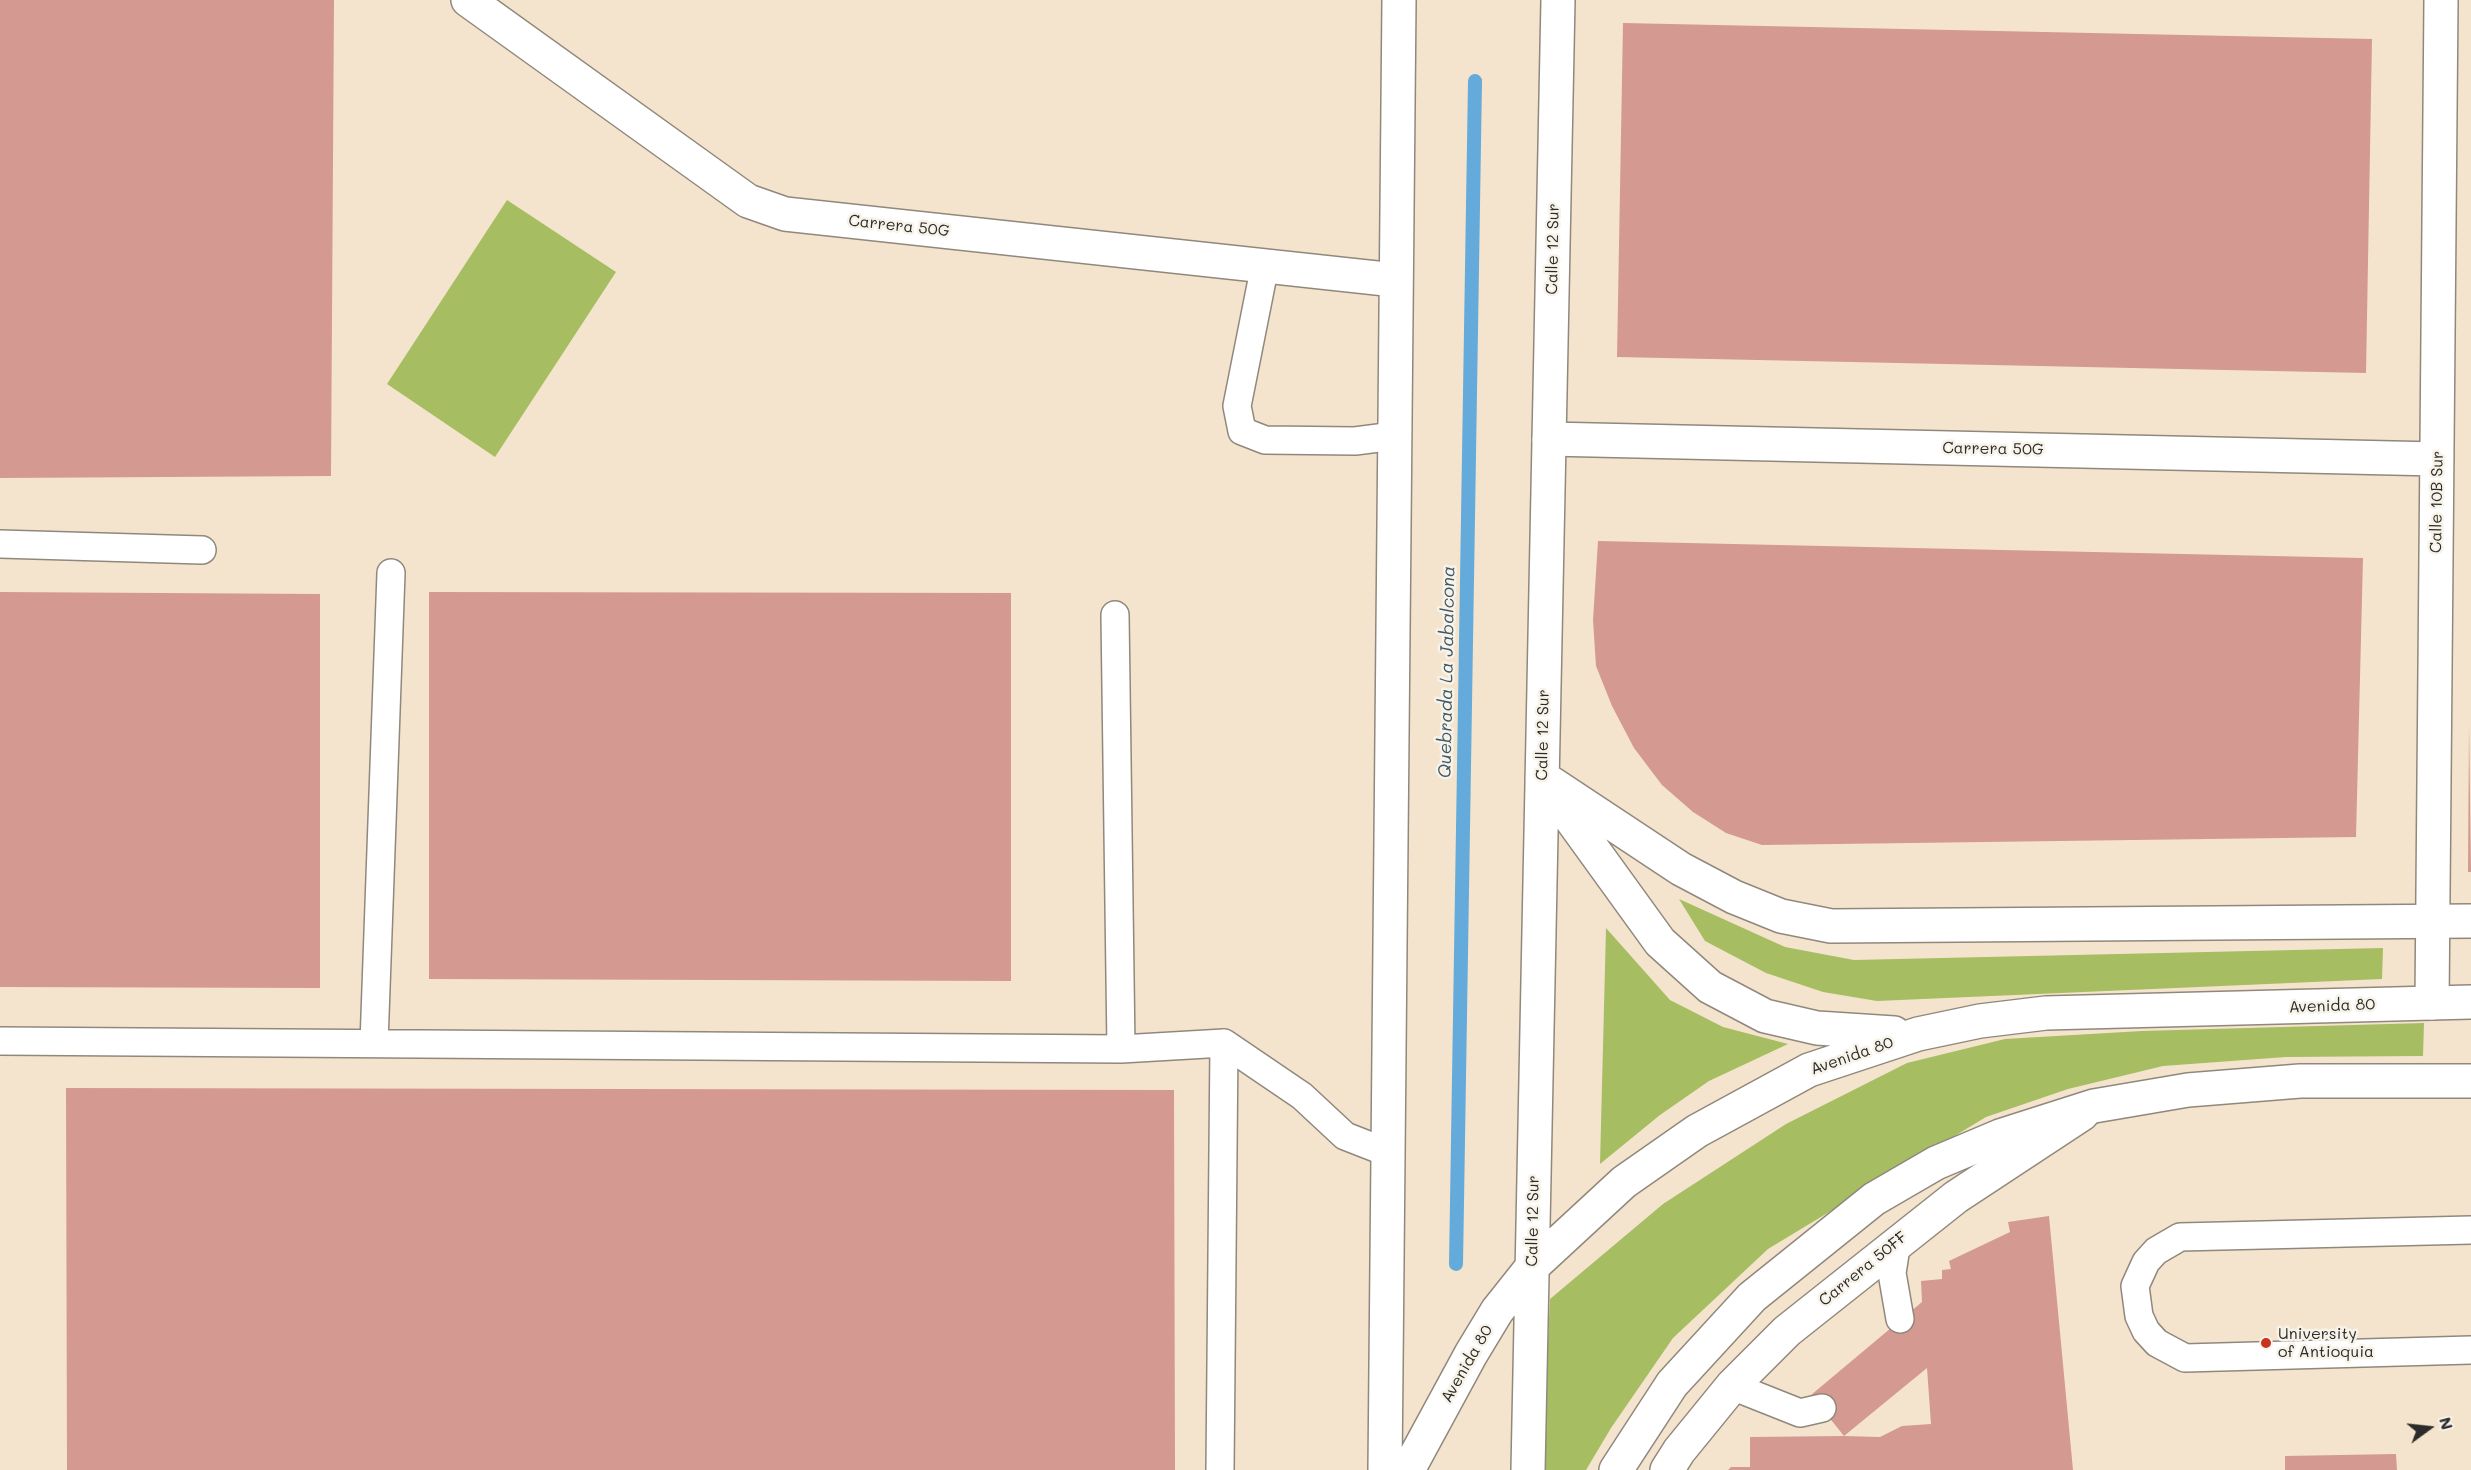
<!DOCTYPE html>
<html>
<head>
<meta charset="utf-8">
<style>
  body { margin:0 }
  #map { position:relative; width:2471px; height:1470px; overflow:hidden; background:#f4e4cd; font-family:Mali,sans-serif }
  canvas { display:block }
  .north { position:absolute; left:2399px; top:1398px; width:60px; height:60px; -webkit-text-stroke:4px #f7f3e8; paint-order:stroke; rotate:75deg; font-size:16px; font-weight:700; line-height:24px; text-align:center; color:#2b2b2b }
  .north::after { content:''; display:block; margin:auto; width:21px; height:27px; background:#2b2b2b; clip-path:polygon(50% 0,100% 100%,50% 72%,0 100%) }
</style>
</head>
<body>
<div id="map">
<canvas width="2471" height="1470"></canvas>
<div class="north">N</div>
</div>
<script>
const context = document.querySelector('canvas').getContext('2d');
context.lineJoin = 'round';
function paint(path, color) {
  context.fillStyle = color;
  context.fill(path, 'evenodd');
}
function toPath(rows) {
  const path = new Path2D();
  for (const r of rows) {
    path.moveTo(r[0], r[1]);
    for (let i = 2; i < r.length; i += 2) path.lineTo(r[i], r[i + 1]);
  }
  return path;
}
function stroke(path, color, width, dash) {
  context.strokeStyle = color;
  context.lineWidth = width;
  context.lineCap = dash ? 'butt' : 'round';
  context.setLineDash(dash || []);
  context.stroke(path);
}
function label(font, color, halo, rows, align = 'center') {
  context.font = font + ' Mali,sans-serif';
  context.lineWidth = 5;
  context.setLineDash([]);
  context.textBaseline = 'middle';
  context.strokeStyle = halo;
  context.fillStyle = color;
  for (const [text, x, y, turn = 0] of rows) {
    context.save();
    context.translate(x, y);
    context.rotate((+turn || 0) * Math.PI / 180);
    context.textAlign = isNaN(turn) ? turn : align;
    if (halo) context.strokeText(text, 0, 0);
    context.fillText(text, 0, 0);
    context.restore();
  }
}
const green = toPath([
  [507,200,616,272,495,457,387,384],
  [1679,899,1785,947,1854,960,2383,948,2382,979,1877,1001,1823,992,1766,973,1705,941],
  [1606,928,1670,1000,1723,1027,1788,1044,1709,1081,1660,1115,1600,1164],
  [2424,1023,2423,1056,2286,1057,2163,1066,2068,1089,1986,1117,1768,1249,1673,1338,1611,1428,1586,1470,1542,1470,1550,1299,1663,1204,1786,1124,1907,1063,2005,1039,2142,1031]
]);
const stream = toPath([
  [1456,1264,1475,81]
]);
const building = toPath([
  [0,0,334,0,331,476,0,478],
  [1623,23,2372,39,2366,373,1617,357],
  [1598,541,2363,558,2356,837,1762,845,1726,833,1693,812,1662,785,1634,748,1612,706,1596,666,1593,620],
  [0,592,320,594,320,988,0,987],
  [429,592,1011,593,1011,981,429,979],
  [2469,725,2471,872,2468,872],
  [66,1088,1174,1090,1175,1470,67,1470],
  [2049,1216,2073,1470,1728,1470,1731,1467,1750,1467,1750,1437,1844,1436,1811,1395,1922,1302,1921,1281,1942,1279,1942,1270,1951,1269,1949,1261,2010,1232,2008,1222],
  [1927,1368,1931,1424,1902,1426,1880,1437,1844,1436],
  [2396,1454,2397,1470,2285,1470,2285,1456]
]);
const service = toPath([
  [1265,265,1237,406,1242,431,1265,440,1355,441,1394,436],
  [0,544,202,550],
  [1115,615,1121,1049],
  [0,1041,1121,1049,1224,1043,1220,1470],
  [374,1043,391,573],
  [1224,1043,1302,1096,1345,1136,1386,1152],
  [2471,1230,2180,1237,2156,1251,2146,1262,2135,1286,2139,1316,2146,1331,2157,1343,2185,1358,2471,1350],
  [1897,1241,1892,1273,1900,1319],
  [1732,1386,1800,1413,1822,1408]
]);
const minor = toPath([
  [468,0,748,201,785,214,1395,280],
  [1549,439,2437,459],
  [2432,1003,2441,0],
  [1667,1470,1679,1451,1732,1386,1787,1331,1956,1197,2082,1114]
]);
const primary = toPath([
  [1542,777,1681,869,1734,897,1781,916,1831,926,2471,921],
  [1553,794,1660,942,1710,987,1765,1016,1817,1028,1894,1033],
  [1385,1470,1399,0],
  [1408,1470,1471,1354,1497,1311,1532,1267,1624,1182,1697,1131,1809,1070,1918,1034,1980,1021,2046,1013,2471,1002],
  [1528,1470,1558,0],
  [1616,1470,1672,1384,1752,1297,1874,1199,1936,1163,2000,1136,2094,1106,2188,1090,2300,1081,2471,1081]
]);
const markers = [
  [2266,1343,6,"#c8321e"]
];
const streetNames = [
  ["Carrera 50G",899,226,6],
  ["Calle 12 Sur",1553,249,-89],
  ["Carrera 50G",1993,449,1],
  ["Calle 10B Sur",2437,502,-89],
  ["Calle 12 Sur",1543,735,-89],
  ["Avenida 80",2332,1006,-2],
  ["Avenida 80",1852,1056,-19],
  ["Calle 12 Sur",1533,1221,-89],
  ["Carrera 50FF",1863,1269,-39],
  ["Avenida 80",1467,1364,-60]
];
const poiNames = [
  ["University",2278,1334],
  ["of Antioquia",2278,1352]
];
const waterNames = [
  ["Quebrada La Jabalcona",1447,672,-89]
];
paint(green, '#a6bd62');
stroke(stream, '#64aada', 14);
paint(building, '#d49991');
stroke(service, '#90887c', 30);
stroke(minor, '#90887c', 36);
stroke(primary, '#90887c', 36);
stroke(service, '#fff', 27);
stroke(minor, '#fff', 33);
stroke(primary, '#fff', 33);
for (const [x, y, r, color] of markers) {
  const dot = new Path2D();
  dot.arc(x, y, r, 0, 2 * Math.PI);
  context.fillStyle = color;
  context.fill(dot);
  stroke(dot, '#f7f3e8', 2);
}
label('16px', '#2b2b2b', '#f7f3e8', streetNames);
label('16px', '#2b2b2b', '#f7f3e8', poiNames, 'left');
label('italic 18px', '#3f5768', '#f7f3e8', waterNames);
</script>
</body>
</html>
